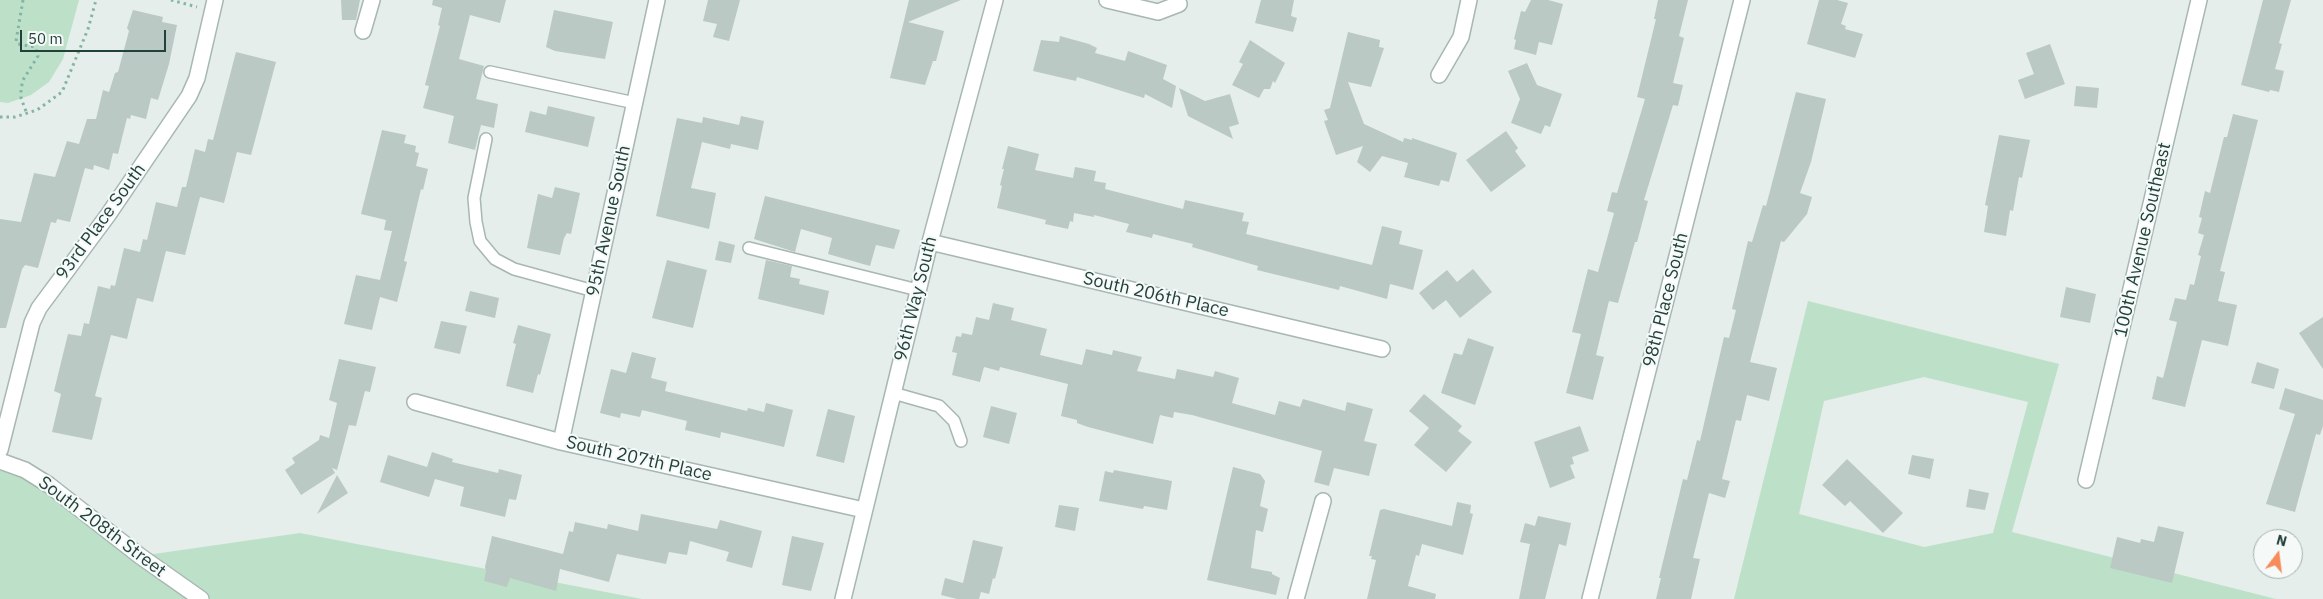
<!DOCTYPE html>
<html>
<head>
<meta charset="utf-8">
<style>
  body { margin:0 }
  #map { position:relative; width:2323px; height:599px; overflow:hidden; background:#e5eeea; font-family:"IBM Plex Sans",sans-serif }
  canvas { display:block }
  .north { position:absolute; left:2253px; top:529px; width:50px; height:50px; box-sizing:border-box; background:#f5faf8; border:1px solid #a1b0ac; border-radius:50%; rotate:15deg; font-size:14px; font-weight:700; line-height:20px; text-align:center; color:#23413b }
  .north::after { content:''; display:block; margin:auto; width:18px; height:22px; background:#f68b5b; clip-path:polygon(50% 0,100% 100%,50% 72%,0 100%) }
  .scale { position:absolute; left:20px; top:30px; width:146px; height:22px; box-sizing:border-box; border:2px solid #23413b; border-top:0; padding-left:6px; font-size:15px; line-height:18px; white-space:nowrap; color:#23413b; -webkit-text-stroke:4px #f5faf8; paint-order:stroke }
</style>
</head>
<body>
<div id="map">
<canvas width="2323" height="599"></canvas>
<div class="north">N</div>
<div class="scale">50 m</div>
</div>
<script>
const context = document.querySelector('canvas').getContext('2d');
context.lineJoin = 'round';
function paint(path, color) {
  context.fillStyle = color;
  context.fill(path, 'evenodd');
}
function toPath(rows) {
  const path = new Path2D();
  for (const r of rows) {
    path.moveTo(r[0], r[1]);
    for (let i = 2; i < r.length; i += 2) path.lineTo(r[i], r[i + 1]);
  }
  return path;
}
function stroke(path, color, width, dash) {
  context.strokeStyle = color;
  context.lineWidth = width;
  context.lineCap = dash ? 'butt' : 'round';
  context.setLineDash(dash || []);
  context.stroke(path);
}
function label(font, color, halo, rows, align = 'center') {
  context.font = font + ' "IBM Plex Sans",sans-serif';
  context.lineWidth = 4;
  context.setLineDash([]);
  context.textBaseline = 'middle';
  context.strokeStyle = halo;
  context.fillStyle = color;
  for (const [text, x, y, turn = 0] of rows) {
    context.save();
    context.translate(x, y);
    context.rotate((+turn || 0) * Math.PI / 180);
    context.textAlign = isNaN(turn) ? turn : align;
    if (halo) context.strokeText(text, 0, 0);
    context.fillText(text, 0, 0);
    context.restore();
  }
}
const green = toPath([
  [0,0,79,0,63,59,49,82,31,95,8,103,0,102],
  [1808,301,2059,364,2012,532,2276,599,1734,599],
  [1924,377,2028,402,1993,533,1924,547,1799,514,1824,401],
  [0,461,140,556,300,533,642,599,0,599]
]);
const building = toPath([
  [341,0,360,0,356,20,342,20],
  [433,0,506,0,500,23,470,15,459,59,484,66,476,99,498,104,494,128,481,125,475,150,448,143,454,116,423,108,429,86,425,85,440,26,438,25,442,8,432,5],
  [708,0,740,0,729,41,713,37,717,24,703,21],
  [909,0,961,0,908,22,944,31,936,61,933,61,925,85,890,78],
  [1261,0,1294,0,1291,16,1297,18,1293,32,1255,23],
  [1531,0,1548,0,1563,4,1552,45,1539,42,1536,55,1514,49,1516,40,1514,39,1521,11,1525,12],
  [1658,0,1688,0,1679,36,1684,38,1673,83,1683,85,1678,106,1673,105,1644,200,1648,201,1637,242,1635,242,1618,303,1609,301,1596,355,1604,357,1593,400,1566,393,1581,334,1572,332,1588,269,1598,272,1614,213,1607,211,1612,192,1617,193,1645,99,1637,97,1656,19,1654,19],
  [1819,0,1837,0,1848,3,1841,24,1846,26,1845,29,1863,34,1855,58,1807,44],
  [2263,0,2291,0,2279,43,2282,44,2275,69,2284,71,2279,92,2270,90,2269,92,2241,85],
  [133,10,163,17,162,22,177,25,169,64,158,100,151,98,146,119,131,115,130,119,127,118,118,154,113,153,109,170,94,165,93,170,85,168,70,222,57,219,56,223,51,222,38,268,25,265,22,269,6,328,0,328,0,219,21,222,34,173,55,177,67,141,79,144,87,119,96,119,103,90,109,92,115,73,118,72,129,31,127,28],
  [554,10,613,22,605,59,555,51,546,47],
  [1348,32,1380,40,1379,47,1384,48,1371,87,1348,82,1364,124,1403,142,1404,138,1412,140,1412,138,1457,153,1449,182,1441,180,1439,186,1404,177,1408,163,1382,156,1370,172,1357,162,1363,146,1336,155,1324,121,1328,120,1324,110,1330,108],
  [1060,36,1089,44,1097,48,1095,53,1125,61,1128,51,1167,65,1163,79,1176,86,1172,108,1145,94,1144,98,1077,77,1076,81,1033,71,1041,40,1059,42],
  [1250,40,1285,63,1275,83,1273,81,1270,89,1264,89,1259,98,1232,85,1243,64,1239,62],
  [2050,44,2065,84,2025,99,2018,80,2034,74,2026,53],
  [236,52,276,62,251,155,237,152,224,203,200,197,185,255,166,251,153,302,137,298,127,339,111,335,95,396,102,398,92,440,52,432,61,394,54,391,68,334,81,336,84,323,89,324,98,286,110,289,111,285,115,286,124,248,140,252,143,239,147,240,156,202,177,207,182,187,186,187,195,149,205,152,208,139,213,140],
  [1527,63,1537,85,1562,94,1550,127,1545,125,1541,134,1511,123,1520,99,1508,71],
  [2076,86,2099,88,2097,108,2074,106],
  [1179,88,1205,101,1230,94,1239,124,1229,127,1233,139,1188,116],
  [1796,92,1826,99,1811,162,1800,193,1812,197,1807,214,1784,242,1781,241,1750,362,1777,368,1769,401,1747,395,1741,421,1736,420,1722,479,1730,481,1725,498,1709,493,1693,558,1700,559,1691,599,1656,599,1661,578,1659,578,1683,479,1687,480,1697,440,1700,441,1724,337,1729,338,1736,310,1732,309,1748,241,1752,242,1763,205,1766,206],
  [548,106,595,117,588,147,525,132,530,111,546,115],
  [2233,114,2258,120,2220,271,2225,272,2218,301,2237,305,2228,346,2202,340,2185,407,2152,399,2157,376,2163,378,2177,322,2169,320,2175,298,2186,300,2190,284,2194,285,2201,256,2198,255,2204,235,2198,233,2202,218,2199,217,2205,191,2210,193,2224,137,2227,137],
  [741,116,764,121,758,150,731,144,730,149,702,142,691,188,716,193,709,229,656,216,677,118,702,123,703,117,739,125],
  [382,130,406,135,404,143,416,146,415,152,419,153,416,166,428,169,423,190,421,189,404,261,407,262,397,302,380,297,372,330,344,324,356,275,380,280,392,231,384,230,386,220,361,214],
  [1506,131,1518,148,1515,151,1526,166,1491,192,1466,160],
  [1999,135,2030,140,2022,178,2019,177,2013,211,2010,210,2006,236,1984,232,1988,206,1985,205],
  [1008,146,1039,154,1035,170,1073,178,1075,167,1096,171,1094,181,1106,183,1105,189,1183,209,1185,200,1244,213,1242,221,1249,222,1246,234,1372,265,1382,226,1402,231,1399,244,1423,250,1413,290,1390,284,1387,299,1340,286,1339,290,1257,270,1258,266,1192,247,1193,244,1153,234,1152,238,1126,232,1129,224,1094,215,1094,217,1074,213,1073,222,1070,221,1068,229,1045,224,1046,220,997,208,1002,186,1000,185,1004,169,1002,169],
  [555,187,580,193,571,234,567,233,564,238,560,255,527,248,538,194,552,198],
  [765,196,900,230,894,249,876,245,870,266,828,254,832,238,801,229,795,252,754,239],
  [719,241,735,245,731,263,715,260],
  [667,260,707,270,693,328,652,318],
  [766,260,792,266,790,277,800,279,799,284,829,291,824,315,758,299],
  [1473,269,1492,292,1460,318,1446,300,1433,310,1419,293,1447,270,1457,282],
  [2066,287,2096,294,2090,323,2060,317],
  [470,291,499,298,495,318,465,311],
  [993,303,1014,308,1011,320,1047,329,1040,355,1082,365,1086,349,1112,355,1113,350,1142,357,1137,371,1175,379,1177,369,1213,377,1215,371,1239,378,1232,403,1275,415,1279,401,1300,407,1303,399,1345,411,1347,402,1373,409,1364,441,1377,444,1369,476,1334,468,1329,486,1314,482,1322,451,1192,415,1174,412,1173,418,1160,415,1153,444,1088,427,1077,423,1077,420,1061,416,1068,384,1000,367,999,371,984,367,980,382,952,375,957,353,952,352,956,336,961,337,962,333,972,335,976,317,989,320],
  [2323,317,2323,369,2299,333],
  [441,321,467,326,460,354,434,348],
  [518,325,551,334,540,375,538,374,533,393,506,386,516,344,513,343],
  [1468,338,1494,347,1475,405,1441,393,1454,353,1462,355],
  [632,352,656,358,651,378,667,382,665,391,747,411,748,408,764,412,766,403,793,410,784,447,721,432,720,438,685,430,687,421,642,410,640,417,621,413,620,418,600,413,611,369,626,373],
  [339,359,376,367,370,392,365,391,356,426,349,425,337,470,332,468,335,473,301,495,285,470,295,463,292,458,319,440,320,435,329,438,337,403,329,400],
  [2257,362,2279,369,2274,389,2251,383],
  [2285,388,2323,400,2323,426,2320,435,2316,434,2295,512,2266,504,2295,414,2279,409],
  [1424,394,1462,426,1458,431,1472,442,1446,472,1414,445,1429,428,1409,411],
  [991,406,1017,413,1009,444,983,437],
  [828,409,855,416,844,463,816,456],
  [1580,426,1589,451,1572,457,1574,464,1570,465,1575,478,1550,488,1534,442],
  [432,452,453,459,452,462,498,473,499,469,522,475,516,500,509,499,505,517,460,506,464,487,435,479,429,497,380,482,388,455,427,467],
  [1912,455,1934,459,1930,479,1908,474],
  [1847,459,1903,513,1883,533,1850,501,1845,506,1822,485],
  [1233,467,1260,474,1265,481,1260,506,1268,509,1263,532,1256,530,1251,568,1272,572,1272,574,1280,578,1276,595,1207,580],
  [1114,470,1172,481,1167,510,1144,506,1143,509,1099,501,1105,471,1113,473],
  [337,475,348,493,317,514],
  [1969,489,1989,493,1985,510,1966,507],
  [1457,502,1471,505,1470,513,1473,514,1463,555,1422,544,1419,556,1416,555,1408,586,1436,594,1435,599,1367,599,1376,560,1371,559,1372,556,1369,556,1380,510,1384,509,1452,526],
  [1059,505,1079,508,1075,531,1055,527],
  [641,514,717,529,720,520,762,531,752,568,726,561,729,552,690,541,687,555,669,552,666,564,617,554,609,582,560,569,556,591,510,578,507,587,484,581,486,571,485,567,492,536,563,554,569,531,573,532,575,522,607,529,608,524,638,531],
  [1538,516,1571,523,1566,546,1559,544,1545,599,1519,599,1530,544,1520,542,1525,523,1535,526],
  [2158,526,2184,532,2172,583,2110,568,2117,537,2140,543,2141,539,2154,542],
  [792,536,824,543,811,591,782,585],
  [973,540,1003,547,995,579,993,578,989,594,981,592,979,599,957,599,941,595,945,578,963,583]
]);
const path = toPath([
  [23,0,16,41,18,44,35,47,38,56,23,80,21,89,21,98,27,114],
  [171,0,197,7],
  [0,117,15,117,37,110,62,92,88,29,96,0]
]);
const service = toPath([
  [490,72,635,103],
  [486,139,474,198,476,222,480,241,495,259,514,269,594,291],
  [749,248,918,290],
  [893,393,939,406,954,421,961,441]
]);
const minor = toPath([
  [1107,0,1158,12,1179,4],
  [363,31,372,0],
  [1439,75,1461,37,1469,0],
  [930,242,1382,349],
  [415,402,561,442,864,510],
  [561,442,657,0],
  [0,450,32,323,39,308,108,215,189,96,197,78,215,0],
  [2086,480,2199,0],
  [843,599,930,242,995,0],
  [1296,599,1323,501],
  [1590,599,1742,0]
]);
const tertiary = toPath([
  [0,461,25,470,49,485,140,556,201,599]
]);
const streetNames = [
  ["95th Avenue South",609,221,-78],
  ["93rd Place South",101,222,-54],
  ["100th Avenue Southeast",2143,240,-77],
  ["South 206th Place",1156,295,13],
  ["96th Way South",916,299,-76],
  ["98th Place South",1666,300,-76],
  ["South 207th Place",639,459,13],
  ["South 208th Street",102,527,37]
];
paint(green, '#bde0c9');
paint(building, '#bac9c4');
stroke(service, '#a7b7b2', 14);
stroke(minor, '#a7b7b2', 18);
stroke(tertiary, '#a7b7b2', 18);
stroke(path, '#84b3a7', 3, [2.5, 4]);
stroke(service, '#fff', 11);
stroke(minor, '#fff', 15);
stroke(tertiary, '#fff', 15);
label('18px', '#23413b', '#f5faf8', streetNames);
</script>
</body>
</html>
